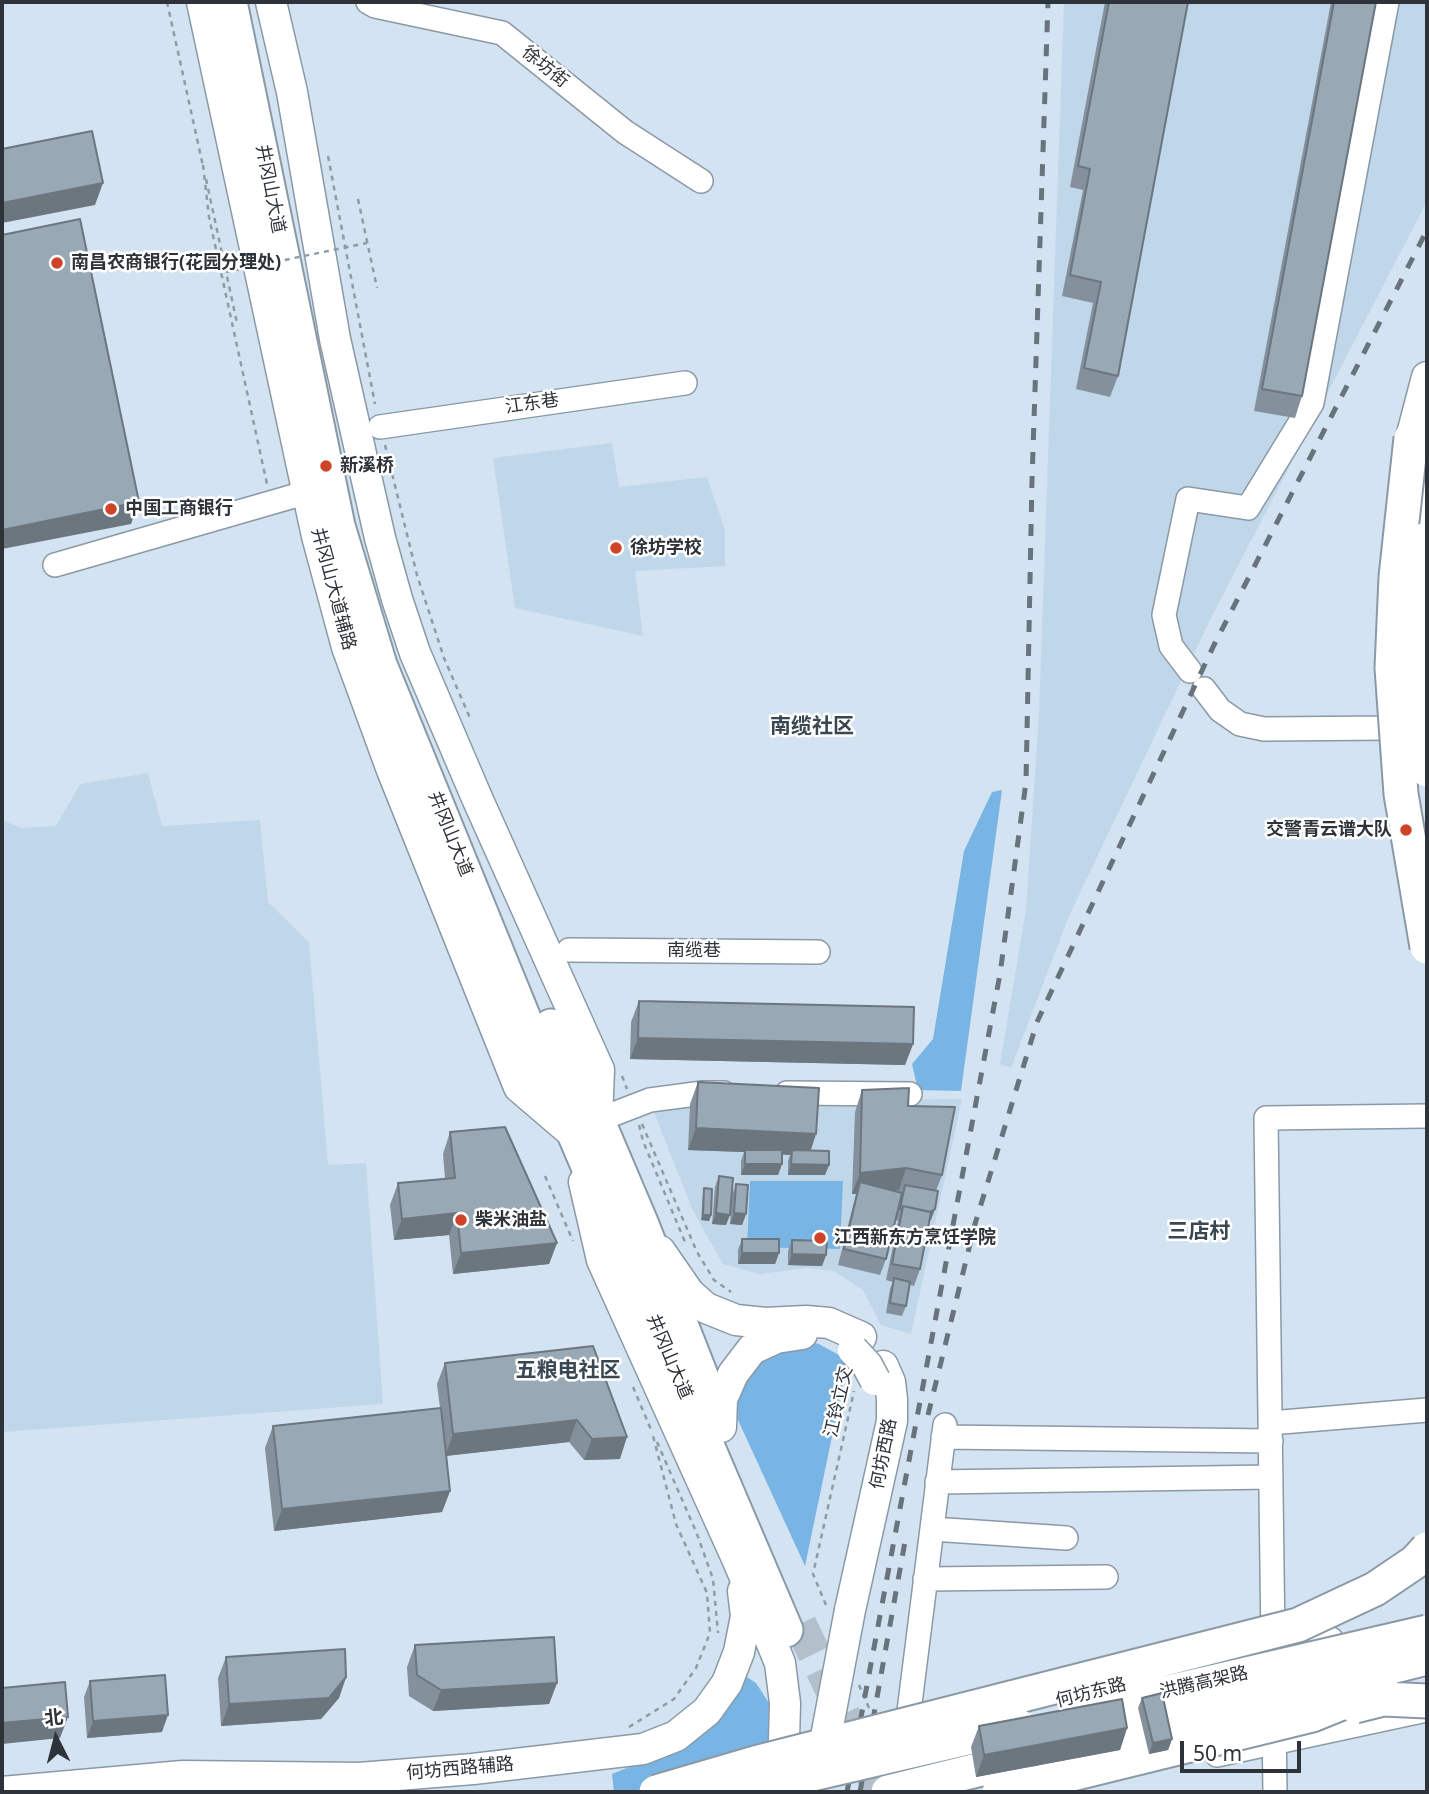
<!DOCTYPE html>
<html>
<head>
<meta charset="utf-8">
<style>
  body { margin:0 }
  #map { position:relative; width:1429px; height:1794px; overflow:hidden; background:#d3e3f1; font-family:"Noto Sans","Noto Sans SC",sans-serif }
  canvas { display:block }
  .frame { position:absolute; inset:0; border:4px solid #2d3338; pointer-events:none }
  .north { position:absolute; left:21px; top:1703px; width:70px; height:70px; -webkit-text-stroke:5px #fff; paint-order:stroke; rotate:354deg; font-size:19px; font-weight:700; line-height:28px; text-align:center; color:#2d3338 }
  .north::after { content:''; display:block; margin:auto; width:24px; height:32px; background:#2d3338; clip-path:polygon(50% 0,100% 100%,50% 72%,0 100%) }
  .scale { position:absolute; left:1180px; top:1741px; width:121px; height:32px; box-sizing:border-box; border:4px solid #2d3338; border-top:0; padding-left:9px; font-size:21px; line-height:24px; white-space:nowrap; color:#2d3338; -webkit-text-stroke:5px #fff; paint-order:stroke }
</style>
</head>
<body>
<div id="map">
<canvas width="1429" height="1794"></canvas>
<div class="frame"></div>
<div class="north">北</div>
<div class="scale">50 m</div>
</div>
<script>
const context = document.querySelector('canvas').getContext('2d');
context.lineJoin = 'round';
function paint(path, color) {
  context.fillStyle = color;
  context.fill(path, 'evenodd');
}
function toPath(rows) {
  const path = new Path2D();
  for (const r of rows) {
    path.moveTo(r[0], r[1]);
    for (let i = 2; i < r.length; i += 2) path.lineTo(r[i], r[i + 1]);
  }
  return path;
}
function stroke(path, color, width, dash) {
  context.strokeStyle = color;
  context.lineWidth = width;
  context.lineCap = dash ? 'butt' : 'round';
  context.setLineDash(dash || []);
  context.stroke(path);
}
function label(font, color, halo, rows, align = 'center') {
  context.font = font + ' "Noto Sans","Noto Sans SC",sans-serif';
  context.lineWidth = 5;
  context.setLineDash([]);
  context.textBaseline = 'middle';
  context.strokeStyle = halo;
  context.fillStyle = color;
  for (const [text, x, y, turn = 0] of rows) {
    context.save();
    context.translate(x, y);
    context.rotate((+turn || 0) * Math.PI / 180);
    context.textAlign = isNaN(turn) ? turn : align;
    if (halo) context.strokeText(text, 0, 0);
    context.fillText(text, 0, 0);
    context.restore();
  }
}
const built = toPath([
  [1064,2,1427,2,1427,201,1209,622,1069,916,1011,1068,1000,1064,1026,909,1039,713],
  [612,443,619,487,707,477,725,530,725,566,635,571,643,636,515,608,493,458],
  [148,773,162,826,260,820,268,902,309,942,328,1165,366,1163,383,1404,2,1432,2,820,21,828,56,826,80,784],
  [962,1099,911,1334,881,1325,863,1290,834,1271,808,1268,759,1274,723,1264,693,1211,651,1105,691,1101]
]);
const green = toPath([
  [1002,790,961,1091,918,1090,912,1064,933,1039,964,851,992,792],
  [750,1181,843,1181,840,1249,747,1247],
  [804,1341,819,1344,848,1360,805,1566,738,1420,735,1397,753,1361],
  [739,1672,756,1683,769,1703,767,1773,759,1792,614,1792,612,1774,669,1751]
]);
const highwayTunnel = toPath([
  [800,1624,881,1792]
]);
const path = toPath([
  [167,2,203,166],
  [328,156,375,404],
  [203,165,209,217,267,484],
  [206,179,237,323],
  [358,199,377,288],
  [385,445,417,575,444,658,470,718],
  [622,1076,627,1089],
  [642,1124,697,1252,714,1280,731,1292],
  [639,1125,643,1141,685,1242],
  [545,1176,573,1241],
  [633,1387,652,1432],
  [657,1442,697,1534,713,1579,718,1633],
  [826,1605,813,1574,854,1391],
  [859,1685,869,1708],
  [629,1727,674,1699,696,1668,710,1633,707,1593,676,1524,652,1432]
]);
const minor = toPath([
  [368,2,375,6,502,33,625,132,701,181],
  [380,427,685,383],
  [55,565,308,492],
  [1190,671,1171,646,1164,615,1188,499,1248,508,1312,403,1387,2],
  [1204,689,1220,710,1240,724,1264,729,1391,728,1409,723],
  [569,950,818,952],
  [787,1093,910,1094],
  [585,1125,650,1100,703,1093,724,1093],
  [1270,1423,1427,1410],
  [943,1437,1271,1441],
  [937,1482,1271,1477],
  [932,1529,1066,1538],
  [925,1579,1106,1577],
  [1187,1670,1274,1649,1331,1639],
  [906,1735,945,1425],
  [1217,1755,1427,1710],
  [1275,1792,1266,1118,1427,1116]
]);
const major = toPath([
  [202,2,317,536,347,647,392,770,519,1087,574,1134],
  [271,2,292,92,335,339,380,538,397,599,415,653,477,798,599,1070,597,1119],
  [1411,438,1427,377],
  [1421,563,1420,543,1427,494],
  [584,1182,602,1260,739,1563,780,1663,785,1703,784,1741,777,1778],
  [660,1251,689,1293,706,1308,736,1320,765,1323,806,1321,829,1323,861,1337],
  [721,1427,722,1399,733,1374,752,1349,776,1338,802,1334],
  [850,1610,892,1421,892,1399,890,1382,883,1366],
  [2,1792,183,1776,359,1778,473,1769,643,1749,676,1736,707,1711,727,1683,739,1652,746,1616,743,1591]
]);
const highway = toPath([
  [230,2,338,526,380,665,540,1058,573,1131,786,1630],
  [551,1026,563,1054,597,1119,642,1225,711,1401]
]);
const rail = toPath([
  [928,1415,975,1224,1037,1022,1214,645,1427,230],
  [847,1792,1000,974,1026,782,1032,480,1048,2],
  [860,1792,906,1536]
]);
const pathBridge = toPath([
  [226,272,367,243]
]);
const majorBridge = toPath([
  [853,1350,867,1365,875,1380],
  [822,1758,850,1610]
]);
const highwayBridge = toPath([
  [1411,438,1396,577,1392,668,1401,794,1427,947],
  [1427,539,1419,654,1422,720,1427,770],
  [1355,1706,1383,1699,1427,1701],
  [1078,1713,1427,1632],
  [1080,1744,1427,1658],
  [656,1792,755,1763,1298,1625,1375,1589,1415,1562,1427,1549],
  [735,1792,1019,1726],
  [888,1792,1018,1760],
  [999,1792,1312,1715,1381,1687]
]);
const wall = toPath([
  [1105,2,1188,2,1118,376,1110,397,1076,389,1093,303,1062,296,1083,190,1070,187],
  [1331,2,1376,2,1302,396,1295,418,1254,411],
  [639,1001,913,1044,905,1065,630,1059,631,1022],
  [698,1082,810,1151,829,1165,825,1175,788,1175,788,1161,790,1155,782,1154,782,1164,778,1175,741,1175,741,1161,744,1152,688,1150,690,1104],
  [862,1090,908,1106,942,1175,936,1191,920,1269,914,1286,909,1285,906,1306,902,1316,886,1313,890,1289,893,1282,886,1280,898,1221,896,1220,886,1259,880,1275,838,1265,856,1194,852,1194,855,1112],
  [450,1132,557,1243,549,1264,453,1274,449,1235,394,1240,390,1205,398,1183,445,1179,443,1154],
  [719,1176,726,1225,712,1224,715,1187],
  [736,1184,746,1214,742,1225,730,1224,732,1195],
  [704,1188,711,1215,709,1221,701,1220,703,1194],
  [742,1239,779,1253,775,1264,738,1264,738,1250],
  [792,1240,826,1255,822,1266,788,1265,788,1251],
  [593,1346,620,1459,584,1460,569,1442,446,1456,450,1491,442,1512,274,1531,265,1448,273,1426,440,1408,437,1384,445,1363],
  [415,1645,557,1683,549,1704,433,1711,409,1696,407,1667],
  [226,1657,346,1677,339,1698,321,1719,221,1726,218,1678],
  [90,1681,162,1732,87,1738,84,1697],
  [1142,1698,1172,1739,1168,1750,1149,1754,1138,1708],
  [979,1726,1127,1728,1120,1750,976,1777,971,1747]
]);
const shadedWall = toPath([
  [103,183,95,205,2,223,2,203],
  [139,502,131,524,2,549,2,530],
  [638,1038,913,1044,905,1065,630,1059],
  [696,1128,816,1134,809,1156,792,1150,790,1155,745,1152,745,1150,744,1152,688,1150],
  [745,1164,782,1164,778,1175,741,1175],
  [791,1164,829,1165,825,1175,788,1175],
  [906,1168,899,1190,857,1194,860,1182,856,1194,852,1194,860,1173],
  [935,1209,931,1220,922,1225,926,1214],
  [457,1213,449,1235,394,1240,402,1219],
  [716,1213,730,1215,726,1225,712,1224],
  [734,1213,746,1214,742,1225,730,1224],
  [703,1215,711,1215,709,1221,701,1220],
  [557,1243,549,1264,453,1274,461,1253],
  [742,1253,779,1253,775,1264,738,1264],
  [792,1254,826,1255,822,1266,788,1265],
  [577,1420,569,1442,445,1456,453,1434],
  [627,1437,620,1459,584,1460,592,1439],
  [450,1491,442,1512,274,1531,282,1509],
  [346,1677,339,1698,321,1719,221,1726,229,1704],
  [557,1683,549,1704,433,1711,441,1690],
  [168,1715,162,1732,87,1738,93,1721],
  [68,1717,60,1738,2,1744,2,1723],
  [1127,1728,1120,1750,976,1777,984,1755],
  [1172,1739,1168,1750,1149,1754,1153,1743]
]);
const building = toPath([
  [1109,2,1188,2,1118,376,1084,368,1101,282,1070,275,1090,169,1078,166,1109,2],
  [1334,2,1376,2,1302,396,1262,389,1334,2],
  [92,131,103,183,2,203,2,149,92,131],
  [80,219,139,502,2,530,2,235,80,219],
  [639,1001,914,1007,913,1044,638,1038,639,1001],
  [698,1082,819,1088,816,1134,696,1128,698,1082],
  [909,1088,908,1106,955,1107,942,1175,906,1168,860,1173,862,1090,909,1088],
  [505,1127,557,1243,461,1253,457,1213,402,1219,398,1183,455,1178,450,1132,505,1127],
  [745,1150,782,1150,782,1164,745,1164,745,1150],
  [792,1150,829,1151,829,1165,791,1164,792,1150],
  [719,1176,733,1178,730,1215,716,1213,719,1176],
  [860,1182,902,1193,886,1259,844,1249,860,1182],
  [736,1184,748,1185,746,1214,734,1213,736,1184],
  [905,1185,938,1191,935,1209,930,1212,903,1206,902,1210,900,1209,905,1185],
  [704,1188,712,1189,711,1215,703,1215,704,1188],
  [903,1206,931,1212,920,1269,892,1264,903,1206],
  [742,1239,779,1239,779,1253,742,1253,742,1239],
  [792,1240,827,1241,826,1255,792,1254,792,1240],
  [894,1278,910,1282,906,1306,890,1303,894,1278],
  [593,1346,627,1437,592,1439,577,1420,453,1434,445,1363,593,1346],
  [441,1408,450,1491,282,1509,273,1426,441,1408],
  [554,1637,557,1683,441,1690,417,1675,415,1645,554,1637],
  [345,1649,346,1677,329,1698,229,1704,226,1657,345,1649],
  [165,1675,168,1715,93,1721,90,1681,165,1675],
  [65,1682,68,1717,2,1723,2,1688,65,1682],
  [1162,1693,1172,1739,1153,1743,1142,1698,1162,1693],
  [1122,1699,1127,1728,984,1755,979,1726,1122,1699]
]);
const markers = [
  [57,263,7,"#cf4428"],
  [326,466,7,"#cf4428"],
  [111,509,7,"#cf4428"],
  [616,548,7,"#cf4428"],
  [1406,830,7,"#cf4428"],
  [461,1220,7,"#cf4428"],
  [820,1238,7,"#cf4428"]
];
const streetNames = [
  ["徐坊街",545,67,39],
  ["井冈山大道",270,189,79],
  ["江东巷",532,404,-8],
  ["井冈山大道辅路",333,589,75],
  ["井冈山大道",450,834,68],
  ["南缆巷",694,951],
  ["井冈山大道",669,1357,67],
  ["江铃立交",839,1402,-77],
  ["何坊西路",884,1454,-79],
  ["洪腾高架路",1204,1683,-13],
  ["何坊东路",1091,1693,-14],
  ["何坊西路辅路",460,1769,-5]
];
const poiNames = [
  ["南昌农商银行(花园分理处)",71,263],
  ["新溪桥",340,466],
  ["中国工商银行",125,509],
  ["徐坊学校",630,548],
  ["交警青云谱大队",1392,830,"right"],
  ["柴米油盐",475,1220],
  ["江西新东方烹饪学院",834,1238]
];
const quarterNames = [
  ["南缆社区",812,727],
  ["三店村",1199,1232],
  ["五粮电社区",568,1371]
];
paint(built, '#c0d7ea');
paint(green, '#79b5e4');
stroke(highwayTunnel, '#b2c0cc', 33, [33, 17]);
stroke(minor, '#8a99a6', 26);
stroke(major, '#8a99a6', 33);
stroke(highway, '#8a99a6', 37);
stroke(path, '#8f9ba5', 2.5, [5, 5]);
stroke(minor, '#fff', 23);
stroke(major, '#fff', 30);
stroke(highway, '#fff', 33);
stroke(rail, '#69737b', 5, [12, 12]);
stroke(majorBridge, '#8a99a6', 33, []);
stroke(highwayBridge, '#8a99a6', 37, []);
stroke(pathBridge, '#8f9ba5', 2.5, [5, 5]);
stroke(majorBridge, '#fff', 30);
stroke(highwayBridge, '#fff', 33);
paint(wall, '#84909c');
paint(shadedWall, '#6b767f');
paint(building, '#99a8b5');
stroke(building, '#6b767f', 2);
for (const [x, y, r, color] of markers) {
  const dot = new Path2D();
  dot.arc(x, y, r, 0, 2 * Math.PI);
  context.fillStyle = color;
  context.fill(dot);
  stroke(dot, '#fff', 2.5);
}
label('18px', '#2d3338', '#fff', streetNames);
label('bold 18px', '#2d3338', '#fff', poiNames, 'left');
label('bold 21px', '#394752', '#fff', quarterNames);
</script>
</body>
</html>
